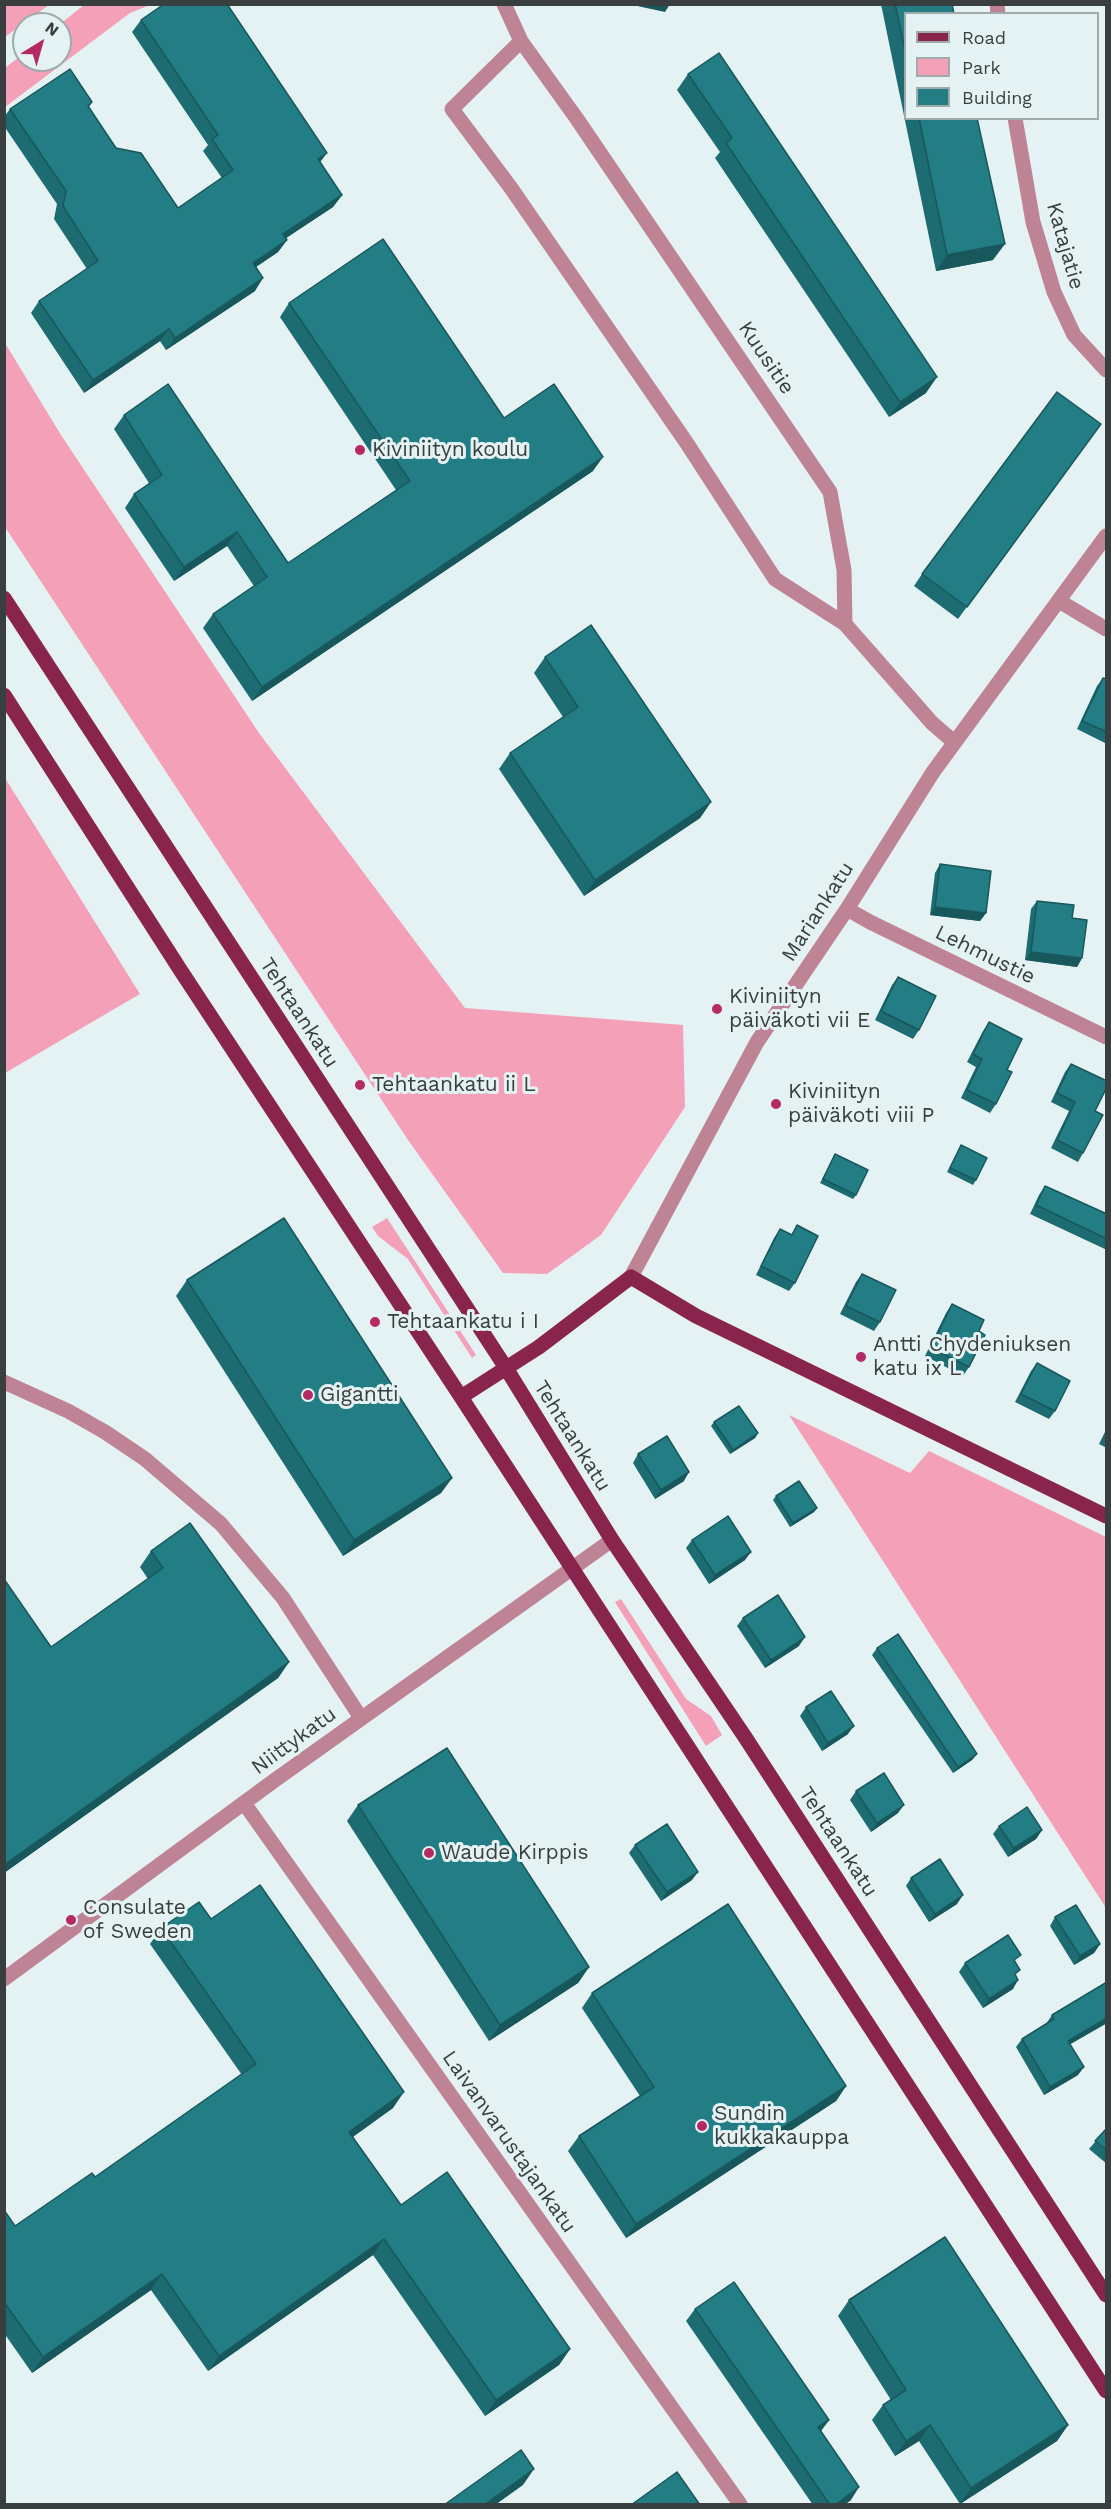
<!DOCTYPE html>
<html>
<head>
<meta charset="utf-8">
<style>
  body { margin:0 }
  #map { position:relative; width:1111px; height:2509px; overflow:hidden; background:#e5f2f3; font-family:"Work Sans",sans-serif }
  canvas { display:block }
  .frame { position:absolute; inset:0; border:6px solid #393e3e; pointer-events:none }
  .legend { position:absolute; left:904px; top:12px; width:195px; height:108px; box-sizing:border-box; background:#e5f2f3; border:2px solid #a0aaab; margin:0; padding:8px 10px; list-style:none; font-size:18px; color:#393e3e }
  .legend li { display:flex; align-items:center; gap:12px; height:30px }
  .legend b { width:30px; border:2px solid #a0aaab }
  .north { position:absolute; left:12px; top:12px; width:60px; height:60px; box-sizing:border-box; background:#e5f2f3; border:2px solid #a0aaab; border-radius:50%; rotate:37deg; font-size:16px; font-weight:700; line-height:24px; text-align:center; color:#393e3e }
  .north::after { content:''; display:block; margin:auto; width:21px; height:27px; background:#b52a64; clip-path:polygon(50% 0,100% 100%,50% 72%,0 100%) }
</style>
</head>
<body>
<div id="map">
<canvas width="1111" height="2509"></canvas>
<div class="frame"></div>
<ul class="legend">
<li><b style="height:8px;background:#89254c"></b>Road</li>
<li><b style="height:16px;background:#f3a0b8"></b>Park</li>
<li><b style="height:16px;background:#227d84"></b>Building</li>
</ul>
<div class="north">N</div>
</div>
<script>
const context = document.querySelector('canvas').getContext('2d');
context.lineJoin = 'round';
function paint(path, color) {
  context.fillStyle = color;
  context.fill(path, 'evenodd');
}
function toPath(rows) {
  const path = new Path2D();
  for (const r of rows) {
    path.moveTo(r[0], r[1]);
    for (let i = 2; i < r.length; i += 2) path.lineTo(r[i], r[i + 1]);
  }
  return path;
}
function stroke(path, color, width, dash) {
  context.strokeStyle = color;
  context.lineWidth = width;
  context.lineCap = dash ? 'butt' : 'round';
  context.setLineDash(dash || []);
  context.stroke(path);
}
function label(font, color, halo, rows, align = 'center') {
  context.font = font + ' "Work Sans",sans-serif';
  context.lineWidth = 6;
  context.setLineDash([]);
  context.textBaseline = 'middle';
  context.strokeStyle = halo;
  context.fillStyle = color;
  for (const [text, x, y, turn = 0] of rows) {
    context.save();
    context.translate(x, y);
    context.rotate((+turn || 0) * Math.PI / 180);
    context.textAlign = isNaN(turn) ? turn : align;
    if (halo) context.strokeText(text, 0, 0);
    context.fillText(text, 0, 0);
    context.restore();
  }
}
const green = toPath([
  [5,4,49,4,49,5,5,37],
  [84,5,150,5,130,13,5,107,5,68,24,53,24,60,60,60,60,24],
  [5,343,61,435,259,733,465,1008,683,1025,685,1107,601,1235,547,1274,503,1273,408,1140,5,527],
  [5,778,140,994,5,1073,4,1073],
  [387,1218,476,1355,472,1358,408,1259,378,1236,372,1227],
  [789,1415,910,1473,929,1451,1106,1537,1106,1908],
  [621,1599,686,1699,711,1716,722,1735,706,1746,615,1602]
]);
const minor = toPath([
  [504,4,521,41,577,119,830,492,844,570,845,624,932,723,954,742],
  [997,4,998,14],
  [521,41,452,109,511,188,686,442,775,579,845,624],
  [1015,118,1033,222,1054,292,1074,335,1106,370],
  [1059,601,1106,629],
  [847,909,870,922,1106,1037],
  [631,1277,757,1042,847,909,933,772,1106,536],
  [4,1382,68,1411,105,1432,145,1459,221,1524,283,1598,361,1718],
  [244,1803,740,2504],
  [4,1979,275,1780,612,1540]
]);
const major = toPath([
  [4,598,506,1368,612,1540,745,1737,1106,2295],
  [4,695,181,971,461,1397,1106,2391],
  [461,1397,539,1347,631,1277,696,1316,1106,1516]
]);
const wall = toPath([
  [881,4,952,4,906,14,906,118,977,118,993,260,936,271],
  [141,20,320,163,342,195,333,207,286,238,287,240,278,252,256,267,255,291,166,350,160,341,84,393,31,313,39,301,87,269,54,219,57,204,4,126,4,117,10,109,92,102,89,107,116,148,178,208,222,178,203,151,208,145,132,32],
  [688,74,926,393,889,417,715,158,720,152,677,90],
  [289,303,504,418,593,471,252,701,203,628,213,614,254,586,227,546,174,581,125,508,134,494,149,483,114,429,124,415,288,563,396,490,280,317],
  [1101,424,958,619,914,586,922,574],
  [545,657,711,802,700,818,584,896,499,769,510,753,563,717,534,673],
  [1103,678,1107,679,1107,744,1077,729,1097,686],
  [940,864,986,913,980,921,930,915,935,873],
  [1037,901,1072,918,1082,958,1077,967,1025,960,1031,909],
  [898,977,919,1030,913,1039,875,1020,892,985],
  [989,1022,996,1104,990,1113,961,1098,976,1067,967,1062,983,1031],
  [1071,1064,1095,1111,1083,1153,1078,1162,1051,1148,1069,1111,1051,1102,1065,1072],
  [961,1145,976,1180,973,1185,947,1172],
  [835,1154,856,1195,853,1199,820,1183],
  [1045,1186,1107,1214,1107,1250,1030,1214,1039,1195],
  [797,1225,795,1283,789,1291,756,1275,774,1238,780,1229,791,1235],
  [862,1274,880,1322,874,1331,840,1314,856,1282],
  [187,1280,452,1478,441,1493,343,1556,176,1296],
  [952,1304,979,1331,969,1367,963,1376,925,1356,946,1313],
  [1037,1363,1055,1411,1049,1419,1015,1402,1031,1371],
  [714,1422,758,1433,755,1438,730,1454,711,1426],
  [1107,1428,1107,1448,1099,1444],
  [638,1454,684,1481,655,1499,633,1463],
  [776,1496,817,1508,814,1512,790,1527,773,1500],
  [692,1540,745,1560,709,1584,686,1548],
  [151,1551,289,1662,278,1678,4,1873,4,1579,51,1647,148,1579,140,1567],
  [743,1618,799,1646,765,1668,737,1626],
  [877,1648,977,1754,972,1760,953,1773,872,1655],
  [806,1707,848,1734,822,1751,800,1716],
  [856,1791,898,1813,871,1832,850,1800],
  [358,1805,589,1967,578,1983,489,2041,347,1821],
  [999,1826,1042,1830,1036,1839,1008,1857,993,1834],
  [635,1845,692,1880,661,1901,629,1853],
  [911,1878,957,1904,929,1922,906,1886],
  [1055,1917,1100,1944,1094,1953,1074,1965,1050,1926],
  [211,1919,393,2108,353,2137,401,2205,570,2349,559,2365,485,2416,373,2255,208,2371,151,2290,32,2373,4,2333,4,2210,15,2226,95,2177,242,2075,150,1944,161,1928],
  [965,1963,1016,1963,1016,1976,1013,1989,983,2008,959,1972],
  [1107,1982,1107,2023,1070,2044,1078,2075,1044,2095,1016,2047,1022,2039,1046,2024,1052,2015],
  [592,1993,846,2086,836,2101,626,2238,568,2151,579,2136,640,2096,582,2008],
  [1107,2128,1107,2164,1089,2149],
  [849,2300,1068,2425,1057,2441,960,2504,919,2441,895,2456,872,2420,883,2405,891,2400,838,2316],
  [695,2309,829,2420,821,2431,851,2500,844,2505,813,2505,686,2321]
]);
const shadedWall = toPath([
  [628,4,670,4,665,12],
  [327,153,318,165,318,159],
  [342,195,333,207,274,246,283,234],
  [287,240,278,252,244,275,253,263],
  [1005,244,993,260,936,271,947,255],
  [263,278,255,291,166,350,175,338],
  [169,329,160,341,84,393,93,380],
  [937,377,926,393,889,417,900,402],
  [603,457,593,471,252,701,262,687],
  [237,532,227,546,174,581,184,567],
  [711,802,700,818,584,896,595,880],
  [935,907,986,913,980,921,930,915],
  [1031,952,1082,958,1077,967,1025,960],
  [758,1433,755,1438,730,1454,733,1450],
  [689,1472,684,1481,655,1499,661,1490],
  [452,1478,441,1493,343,1556,354,1540],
  [817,1508,814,1512,790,1527,793,1523],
  [751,1552,745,1560,709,1584,715,1575],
  [805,1637,799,1646,765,1668,771,1660],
  [289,1662,278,1678,4,1873,4,1865],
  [854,1726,848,1734,822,1751,828,1743],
  [977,1754,972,1760,953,1773,958,1767],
  [904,1805,898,1813,871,1832,877,1823],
  [1042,1830,1036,1839,1008,1857,1014,1848],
  [698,1872,692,1880,661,1901,667,1892],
  [963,1895,957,1904,929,1922,935,1914],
  [1100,1944,1094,1953,1074,1965,1080,1956],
  [589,1967,578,1983,489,2041,500,2025],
  [1018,1980,1013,1989,983,2008,989,1999],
  [1107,2018,1107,2023,1062,2049,1068,2041],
  [1084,2067,1078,2075,1044,2095,1050,2087],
  [846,2086,836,2101,626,2238,636,2224],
  [404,2092,393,2108,338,2147,349,2132],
  [384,2239,373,2255,208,2371,219,2356],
  [162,2274,151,2290,32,2373,43,2357],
  [570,2349,559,2365,485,2416,496,2400],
  [829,2420,820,2432,818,2427],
  [930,2425,919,2441,895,2456,906,2441],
  [1068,2425,1057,2441,960,2504,971,2488],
  [534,2469,523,2485,495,2505,484,2505],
  [859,2487,851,2500,844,2505,835,2505]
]);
const building = toPath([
  [164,4,227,4,327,153,318,159,342,195,283,234,287,240,253,263,263,278,175,338,169,329,93,380,39,301,98,261,63,206,66,191,10,109,70,69,92,102,88,106,116,148,141,153,178,208,233,170,212,139,218,135,141,20,164,4],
  [895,4,952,4,954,14,906,14,906,54,895,4],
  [719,53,937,377,900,402,726,143,732,138,688,74,719,53],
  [919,118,977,118,1005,244,947,255,919,118],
  [383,239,504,418,554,384,603,457,262,687,213,614,267,577,237,532,184,567,134,494,162,475,124,415,168,384,288,563,410,481,289,303,383,239],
  [1057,392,1101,424,967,607,922,574,1057,392],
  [591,625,711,802,595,880,510,753,578,707,545,657,591,625],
  [1103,678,1107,679,1107,732,1082,721,1103,678],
  [940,864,991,871,986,913,935,907,940,864],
  [1037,901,1074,905,1072,918,1087,920,1082,958,1031,952,1037,901],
  [898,977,936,996,919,1030,881,1011,898,977],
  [989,1022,1022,1039,1007,1070,1012,1072,996,1104,967,1090,982,1059,973,1054,989,1022],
  [1071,1064,1107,1081,1107,1087,1095,1111,1103,1115,1083,1153,1057,1140,1075,1102,1057,1093,1071,1064],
  [961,1145,987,1158,976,1180,950,1168,961,1145],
  [835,1154,868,1170,856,1195,823,1179,835,1154],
  [1045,1186,1107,1214,1107,1239,1036,1205,1045,1186],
  [284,1218,452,1478,354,1540,187,1280,284,1218],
  [797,1225,818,1236,795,1283,761,1266,780,1229,792,1235,797,1225],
  [862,1274,896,1290,880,1322,846,1306,862,1274],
  [952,1304,984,1320,979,1331,985,1335,969,1367,931,1348,952,1304],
  [1037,1363,1070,1381,1055,1411,1021,1394,1037,1363],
  [739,1406,758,1433,733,1450,714,1422,739,1406],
  [667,1436,689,1472,661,1490,638,1454,667,1436],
  [799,1481,817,1508,793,1523,776,1496,799,1481],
  [728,1516,751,1552,715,1575,692,1540,728,1516],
  [190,1523,289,1662,4,1865,4,1579,51,1647,163,1568,151,1551,190,1523],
  [778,1595,805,1637,771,1660,743,1618,778,1595],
  [898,1634,977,1754,958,1767,877,1648,898,1634],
  [831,1691,854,1726,828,1743,806,1707,831,1691],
  [447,1748,589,1967,500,2025,358,1805,447,1748],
  [884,1773,904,1805,877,1823,856,1791,884,1773],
  [1027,1807,1042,1830,1014,1848,999,1826,1027,1807],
  [667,1824,698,1872,667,1892,635,1845,667,1824],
  [940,1859,963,1895,935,1914,911,1878,940,1859],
  [260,1885,404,2092,349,2132,401,2205,447,2172,570,2349,496,2400,384,2239,219,2356,162,2274,43,2357,4,2302,4,2210,15,2226,92,2173,95,2177,256,2064,161,1928,199,1902,211,1919,260,1885],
  [728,1904,846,2086,636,2224,579,2136,654,2087,592,1993,728,1904],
  [1076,1905,1100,1944,1080,1956,1055,1917,1076,1905],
  [1008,1935,1021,1955,1014,1960,1020,1970,1015,1974,1018,1980,989,1999,965,1963,1008,1935],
  [1107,1982,1107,2018,1068,2041,1084,2067,1050,2087,1022,2039,1054,2019,1052,2015,1107,1982],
  [1107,2128,1107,2150,1095,2141,1107,2128],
  [945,2237,1068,2425,971,2488,930,2425,906,2441,883,2405,906,2390,849,2300,945,2237],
  [734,2282,829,2420,818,2427,859,2487,835,2505,830,2505,695,2309,734,2282],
  [521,2450,534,2469,484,2505,444,2505,521,2450],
  [677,2472,700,2505,631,2505,677,2472]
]);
const markers = [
  [360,450,6,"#b52a64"],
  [717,1009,6,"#b52a64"],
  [360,1085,6,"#b52a64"],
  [776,1104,6,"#b52a64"],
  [375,1322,6,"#b52a64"],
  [861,1357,6,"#b52a64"],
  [308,1395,6,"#b52a64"],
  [429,1853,6,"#b52a64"],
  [71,1920,6,"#b52a64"],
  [702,2126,6,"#b52a64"]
];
const streetNames = [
  ["Katajatie",1065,246,74],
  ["Kuusitie",766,358,56],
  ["Mariankatu",818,912,-57],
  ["Lehmustie",985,955,26],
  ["Tehtaankatu",299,1013,57],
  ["Tehtaankatu",572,1436,58],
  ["Niittykatu",294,1741,-36],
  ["Tehtaankatu",838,1842,57],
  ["Laivanvarustajankatu",509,2142,55]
];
const poiNames = [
  ["Kiviniityn koulu",372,450],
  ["Kiviniityn",729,997],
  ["päiväkoti vii E",729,1021],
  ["Tehtaankatu ii L",372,1085],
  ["Kiviniityn",788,1092],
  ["päiväkoti viii P",788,1116],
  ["Tehtaankatu i I",387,1322],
  ["Antti Chydeniuksen",873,1345],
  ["katu ix L",873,1369],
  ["Gigantti",320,1395],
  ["Waude Kirppis",441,1853],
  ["Consulate",83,1908],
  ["of Sweden",83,1932],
  ["Sundin",714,2114],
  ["kukkakauppa",714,2138]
];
paint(green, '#f3a0b8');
stroke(minor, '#be8495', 15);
stroke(major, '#89254c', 15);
paint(wall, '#1d6c72');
paint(shadedWall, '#18585c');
paint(building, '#227d84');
stroke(building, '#18585c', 1.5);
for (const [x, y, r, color] of markers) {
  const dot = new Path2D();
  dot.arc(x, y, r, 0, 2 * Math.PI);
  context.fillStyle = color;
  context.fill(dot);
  stroke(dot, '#e5f2f3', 2);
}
label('21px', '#393e3e', '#e5f2f3', streetNames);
label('21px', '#393e3e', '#e5f2f3', poiNames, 'left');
</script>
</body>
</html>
